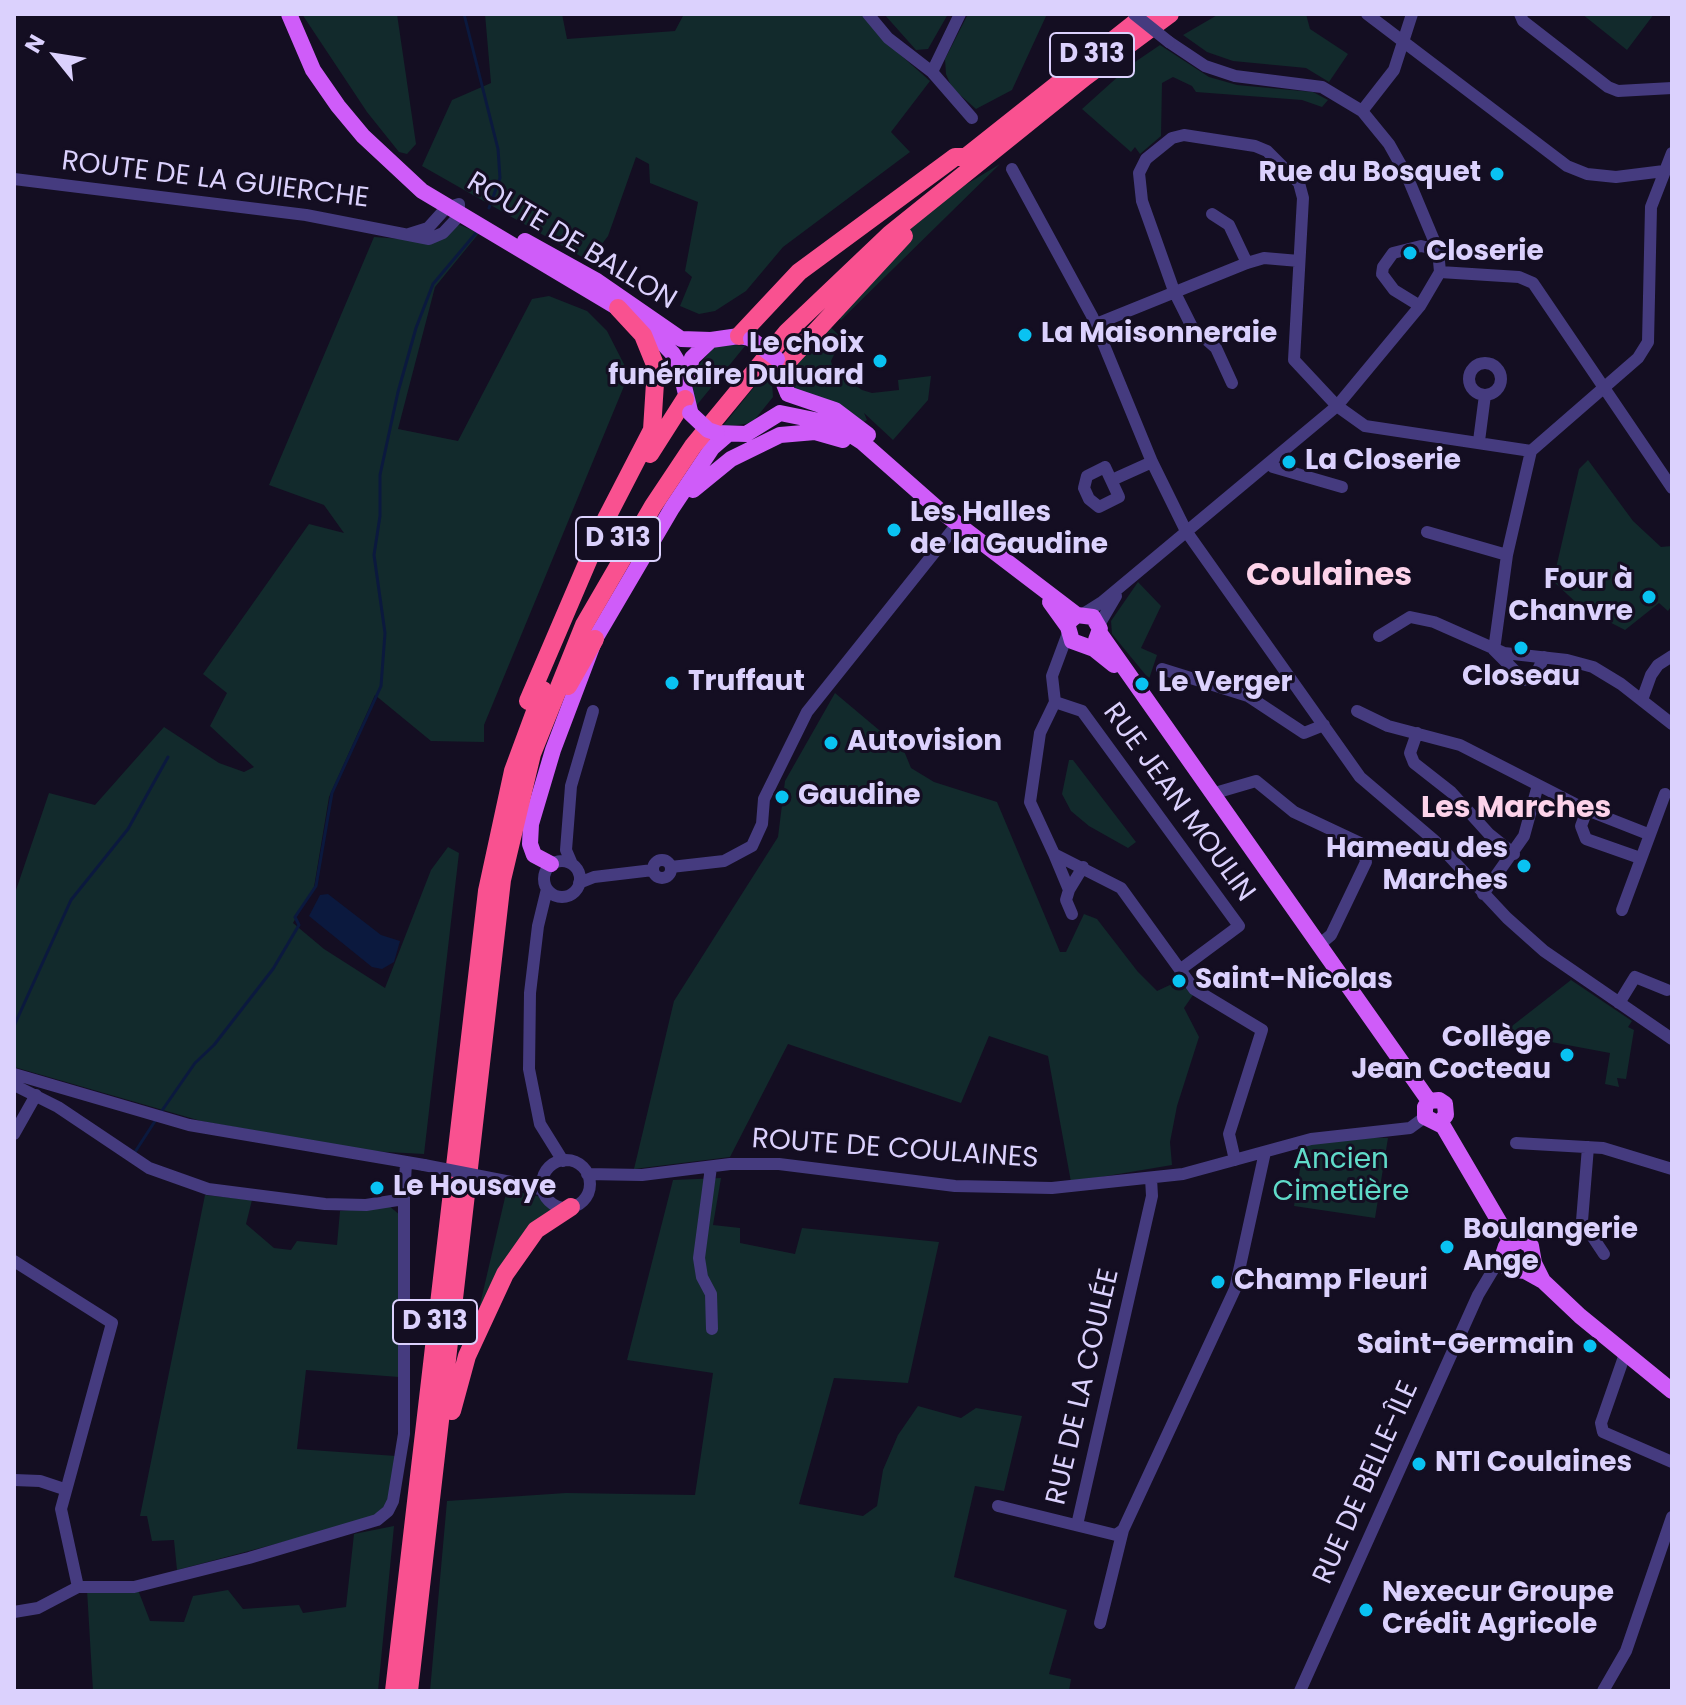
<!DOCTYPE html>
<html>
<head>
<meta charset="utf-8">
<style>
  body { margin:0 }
  #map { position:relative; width:1686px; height:1705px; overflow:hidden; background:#140e22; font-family:Poppins,sans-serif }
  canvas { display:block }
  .frame { position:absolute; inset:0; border:16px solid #dbd1fd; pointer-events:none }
  .north { position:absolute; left:16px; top:16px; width:80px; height:80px; -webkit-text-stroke:6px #140e22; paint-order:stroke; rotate:300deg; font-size:22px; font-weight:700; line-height:32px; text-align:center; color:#dbd1fd }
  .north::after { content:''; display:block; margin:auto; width:28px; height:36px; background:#dbd1fd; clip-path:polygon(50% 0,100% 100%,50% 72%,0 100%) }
</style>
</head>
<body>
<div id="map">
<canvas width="1686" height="1705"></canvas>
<div class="frame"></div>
<div class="north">N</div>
</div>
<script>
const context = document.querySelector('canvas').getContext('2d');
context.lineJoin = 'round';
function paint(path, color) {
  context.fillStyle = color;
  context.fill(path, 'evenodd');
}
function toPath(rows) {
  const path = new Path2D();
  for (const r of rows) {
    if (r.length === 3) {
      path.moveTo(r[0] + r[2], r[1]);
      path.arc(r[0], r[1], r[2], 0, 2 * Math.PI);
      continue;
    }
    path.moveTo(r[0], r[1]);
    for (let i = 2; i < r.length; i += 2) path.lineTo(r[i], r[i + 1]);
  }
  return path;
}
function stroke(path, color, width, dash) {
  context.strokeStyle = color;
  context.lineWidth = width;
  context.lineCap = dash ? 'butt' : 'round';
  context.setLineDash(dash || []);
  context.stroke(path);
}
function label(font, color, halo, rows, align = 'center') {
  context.font = font + ' Poppins,sans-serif';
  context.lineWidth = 6;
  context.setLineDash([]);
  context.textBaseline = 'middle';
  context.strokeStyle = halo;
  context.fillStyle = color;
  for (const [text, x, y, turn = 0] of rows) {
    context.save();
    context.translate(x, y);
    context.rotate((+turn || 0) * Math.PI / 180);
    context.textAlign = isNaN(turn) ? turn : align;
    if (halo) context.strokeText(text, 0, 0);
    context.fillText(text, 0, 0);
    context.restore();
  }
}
const green = toPath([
  [302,14,397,14,416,144,407,154,399,152,367,112],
  [485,14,562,14,567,39,675,31,684,14,862,14,887,43,930,81,891,132,910,152,783,247,746,291,715,311,699,314,680,306,692,277,685,271,698,202,650,183,649,164,636,157,608,236,589,261,422,166,452,100,491,83],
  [884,14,948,14,928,49,916,50],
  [968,14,1047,14,1012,90,976,109,952,88,946,74,945,59],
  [1219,14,1306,14,1310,29,1348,54,1329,82,1306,68,1233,61,1207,52,1183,35],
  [1582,14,1654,14,1627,50],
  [1160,45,1209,77,1237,85,1313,92,1328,100,1322,107,1302,100,1196,92,1192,86,1173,77,1162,83,1161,136,1140,154,1135,147,1131,152,1082,109,1132,64],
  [1000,164,841,320,833,312,910,228,947,196],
  [460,225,479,233,435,287,398,429,458,441,532,299,549,296,587,311,607,331,629,374,484,725,484,742,431,741,375,695,329,797,314,887,293,923,324,949,385,988,431,870,448,847,459,853,424,1154,368,1151,201,1121,14,1067,14,896,49,793,95,805,164,727,219,763,244,772,254,767,210,726,227,693,203,674,309,524,344,533,324,505,269,485,374,237,402,239],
  [825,322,842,338,831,361,833,369,862,390,872,393,899,390,898,380,931,376,928,400,893,440,864,413,867,420,858,426,784,384,786,359],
  [721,344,745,346,696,406,691,375,713,348],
  [771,366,773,397,752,423,722,427],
  [1588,460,1633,521,1661,547,1672,546,1672,605,1668,611,1659,603,1625,630,1582,608,1553,581,1579,469],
  [1138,582,1161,606,1141,648,1157,655,1149,679,1112,634,1111,621],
  [835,693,904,751,911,768,934,782,997,802,1060,952,1066,952,1084,914,1097,919,1138,972,1157,991,1172,984,1182,985,1193,995,1184,1008,1199,1037,1177,1106,1170,1142,1172,1165,1071,1182,1048,1056,989,1036,961,1103,788,1044,730,1157,634,1169,674,1001,778,837,785,781],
  [1069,760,1073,760,1136,842,1128,848,1089,826,1071,811,1062,794],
  [1571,980,1632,1021,1628,1027,1634,1030,1626,1079,1617,1078,1619,1087,1605,1084,1610,1053,1503,1033],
  [1357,1137,1388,1138,1375,1218,1294,1206,1304,1145],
  [721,1178,713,1225,740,1228,740,1243,795,1254,802,1228,939,1242,908,1383,834,1378,799,1504,863,1516,877,1506,883,1470,898,1435,918,1406,961,1418,976,1408,1022,1416,1004,1491,975,1486,954,1577,1067,1610,1049,1674,1071,1679,1069,1691,430,1691,447,1501,566,1493,695,1495,713,1373,627,1360,673,1180],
  [507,1189,541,1197,556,1210,549,1215,475,1326],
  [205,1195,252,1200,246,1224,274,1248,291,1250,297,1241,337,1245,340,1211,389,1206,400,1215,399,1377,306,1370,297,1449,396,1456,387,1504,370,1519,177,1570,174,1540,152,1541,147,1516,140,1516],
  [394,1526,378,1691,93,1691,87,1590,138,1590,150,1621,184,1622,193,1596,228,1590,243,1609,299,1605,303,1613,346,1607,354,1534]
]);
const water = toPath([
  [328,894,381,935,400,941,394,962,382,969,372,967,309,916,320,895]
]);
const stream = toPath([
  [464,14,498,149,500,178,489,208],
  [14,1026,71,900,128,829,168,757],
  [161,1112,195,1063,214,1045,273,969,299,925,295,917,316,886,332,793,381,686,385,633,374,555,380,516,380,475,398,392,416,328,433,284,476,233],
  [135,1152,157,1118]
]);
const minor = toPath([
  [868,14,888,38,932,72,972,118],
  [1367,14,1567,166,1587,174,1616,177,1664,171],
  [1520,14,1523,21,1608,87,1618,91,1672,88],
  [932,72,960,14],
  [1362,111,1394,70,1412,14],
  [1012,169,1092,316,1152,462,1186,531,1360,777,1435,841,1507,918,1544,951,1672,1039],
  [14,179,306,215,429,239,443,233,459,216,459,204,446,208,428,228,409,234],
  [1212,214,1229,225,1247,263],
  [1440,272,1519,277,1533,283,1672,488],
  [1420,306,1394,290,1382,274,1383,267,1393,253,1421,246,1438,250],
  [1096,324,1247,263,1264,258,1299,261],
  [1485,379,16],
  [1232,383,1216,348,1192,327,1174,291,1142,201,1139,173,1146,159,1172,138,1184,135,1255,146,1267,151,1299,183,1303,198,1294,360,1337,406,1365,426,1531,451],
  [1479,441,1485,395],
  [1269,463,1273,467,1342,487],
  [1105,467,1119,497,1099,507,1089,499,1084,488,1087,476,1105,467],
  [1112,480,1152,462],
  [1427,532,1507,555],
  [1083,614,1102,602,1337,406,1420,306,1440,272,1438,250,1407,176,1389,144,1362,111,1322,87,1235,76,1205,66,1169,42],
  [1099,625,1116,596],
  [1068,633,1052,676,1055,702,1040,733,1030,802,1054,854,1121,888,1194,989,1262,1030,1229,1134,1235,1160],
  [1379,636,1410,617,1434,622,1504,653,1567,660,1593,667,1621,684,1672,724],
  [1494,650,1507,555,1531,451,1638,358,1648,342,1651,207,1672,153],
  [1494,650,1524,680,1536,674,1544,657],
  [1162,669,1248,696,1304,733,1324,725],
  [1642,700,1651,675,1658,665,1672,656],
  [1055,702,1082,711,1239,926,1181,969],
  [1357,711,1388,726,1460,745,1587,810,1648,834],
  [1417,733,1410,753,1414,763,1451,792,1489,834,1514,854],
  [1215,793,1256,781,1294,812,1362,844,1366,862,1331,935,1320,944],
  [1587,810,1581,826,1586,839,1640,858],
  [1054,854,1069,890,1083,867],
  [662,869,9],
  [562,879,18],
  [572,864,566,850,571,786,593,711],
  [671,867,724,861,752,846,762,824,764,799,807,712,958,523],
  [579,883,594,877,653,870],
  [547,889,538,926,530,993,529,1069,540,1124,563,1161],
  [1069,890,1066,900,1072,914],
  [1483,894,1524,836,1538,785],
  [1622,910,1665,794],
  [1619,1003,1635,977,1667,990],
  [14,1074,189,1125,424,1165],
  [14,1085,58,1107,149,1168,208,1189,325,1204,366,1205,404,1199,406,1163],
  [14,1134,36,1095],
  [1516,1143,1603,1148,1672,1169],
  [1588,1147,1582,1221,1604,1254],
  [566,1184,24],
  [711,1167,699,1258,702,1277,711,1294,712,1329],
  [587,1174,642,1175,730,1164,779,1164,955,1186,1052,1188,1183,1174,1311,1139,1410,1128,1425,1117],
  [516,1183,543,1190],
  [14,1261,112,1323,61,1509,78,1587],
  [1625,1354,1601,1423,1603,1432,1672,1462],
  [14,1480,40,1481,64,1489],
  [998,1506,1116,1535,1123,1530,1235,1289,1265,1152],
  [1077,1525,1152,1196,1151,1178],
  [14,1612,38,1608,78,1587,134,1587,249,1558,377,1520,388,1511,393,1501,404,1434,404,1199],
  [1100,1623,1123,1530],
  [1300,1691,1478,1295,1502,1255],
  [1603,1691,1626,1651,1672,1517]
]);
const major = toPath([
  [289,14,313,70,338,106,363,136,422,191,618,308,656,336,673,354,685,374],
  [525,241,597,281,681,339,711,340],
  [784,384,788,394,835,410,868,435],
  [690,411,684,386,692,358,711,340,739,336,749,338],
  [717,433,746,434,780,413,834,424,862,442,938,509,1077,615],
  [693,490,731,459,780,435,815,432,843,440],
  [1050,602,1068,627,1072,641,1094,649,1114,665],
  [1070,621,1077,615,1093,617,1100,629,1096,640],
  [1099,632,1429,1101],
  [551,864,534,855,530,844,531,824,553,750,595,639,672,508,712,448,727,435],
  [1429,1101,1425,1107,1425,1117,1443,1126,1511,1242],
  [1429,1101,1439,1100,1445,1104,1446,1115,1440,1122],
  [1543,1281,1525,1271,1508,1269,1502,1258,1506,1246,1521,1240,1531,1246,1534,1263,1543,1281,1580,1316,1672,1391]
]);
const highway = toPath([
  [967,156,1146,14],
  [739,336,799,272,955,157,966,157],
  [781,369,904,236],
  [650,454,685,399],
  [568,686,595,639],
  [528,701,606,519,652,430,656,367,643,335,618,308],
  [452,1411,467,1356,505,1274,536,1230,571,1207],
  [394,1691,487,891,513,771,543,690],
  [409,1691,502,880,532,754,584,625,653,506,693,446,787,332,890,234,1085,77,1170,14]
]);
const minorBridge = toPath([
  [1134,14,1169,42],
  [424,1165,516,1183]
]);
const majorBridge = toPath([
  [751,339,777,359],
  [690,413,708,430,717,433]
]);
const markers = [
  [1497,174,8,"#09c2f2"],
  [1410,253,8,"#09c2f2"],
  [1025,335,8,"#09c2f2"],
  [880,361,8,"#09c2f2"],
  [1289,462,8,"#09c2f2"],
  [894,530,8,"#09c2f2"],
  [1649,597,8,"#09c2f2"],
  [1521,648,8,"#09c2f2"],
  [672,683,8,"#09c2f2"],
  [1142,684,8,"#09c2f2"],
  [831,743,8,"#09c2f2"],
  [782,797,8,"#09c2f2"],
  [1524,866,8,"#09c2f2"],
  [1179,981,8,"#09c2f2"],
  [1567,1055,8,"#09c2f2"],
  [377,1188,8,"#09c2f2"],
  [1447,1247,8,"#09c2f2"],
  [1218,1282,8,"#09c2f2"],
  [1590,1346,8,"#09c2f2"],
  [1419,1464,8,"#09c2f2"],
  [1366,1610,8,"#09c2f2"]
];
const shields = [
  [1092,55,84],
  [618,539,84],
  [435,1322,84]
];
const shieldNames = [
  ["D 313",1092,55],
  ["D 313",618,539],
  ["D 313",435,1322]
];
const poiNames = [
  ["Rue du Bosquet",1481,174,"right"],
  ["Closerie",1426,253],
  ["La Maisonneraie",1041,335],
  ["Le choix",864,345,"right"],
  ["funéraire Duluard",864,377,"right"],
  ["La Closerie",1305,462],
  ["Les Halles",910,514],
  ["de la Gaudine",910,546],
  ["Four à",1633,581,"right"],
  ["Chanvre",1633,613,"right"],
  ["Closeau",1521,678,"center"],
  ["Truffaut",688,683],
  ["Le Verger",1158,684],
  ["Autovision",847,743],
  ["Gaudine",798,797],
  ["Hameau des",1508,850,"right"],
  ["Marches",1508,882,"right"],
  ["Saint-Nicolas",1195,981],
  ["Collège",1551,1039,"right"],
  ["Jean Cocteau",1551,1071,"right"],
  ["Le Housaye",393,1188],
  ["Boulangerie",1463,1231],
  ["Ange",1463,1263],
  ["Champ Fleuri",1234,1282],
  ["Saint-Germain",1574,1346,"right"],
  ["NTI Coulaines",1435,1464],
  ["Nexecur Groupe",1382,1594],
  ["Crédit Agricole",1382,1626]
];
const streetNames = [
  ["ROUTE DE LA GUIERCHE",215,181,7],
  ["ROUTE DE BALLON",571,242,31],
  ["RUE JEAN MOULIN",1178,803,54],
  ["ROUTE DE COULAINES",895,1150,4],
  ["RUE DE LA COULÉE",1084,1387,-77],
  ["RUE DE BELLE-ÎLE",1367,1483,-66]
];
const parkNames = [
  ["Ancien",1341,1161],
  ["Cimetière",1341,1193]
];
const neighbourhoodNames = [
  ["Les Marches",1516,809]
];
const quarterNames = [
  ["Coulaines",1329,577]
];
paint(green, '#122a2c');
paint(water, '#0b193e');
stroke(stream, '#0b193e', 3);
stroke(minor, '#453b7f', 12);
stroke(major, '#cf5cf9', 16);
stroke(highway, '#f95190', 18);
stroke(minorBridge, '#453b7f', 12);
stroke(majorBridge, '#cf5cf9', 16);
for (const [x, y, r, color] of markers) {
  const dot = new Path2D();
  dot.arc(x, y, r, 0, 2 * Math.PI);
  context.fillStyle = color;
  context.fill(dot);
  stroke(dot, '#140e22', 3);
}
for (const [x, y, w] of shields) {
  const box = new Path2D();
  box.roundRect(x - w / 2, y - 22, w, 44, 6);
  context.fillStyle = '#140e22';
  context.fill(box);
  stroke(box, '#dbd1fd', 2);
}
label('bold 26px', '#dbd1fd', null, shieldNames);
label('bold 28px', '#dbd1fd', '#140e22', poiNames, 'left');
label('28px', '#dbd1fd', '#140e22', streetNames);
label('28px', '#60dbc9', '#140e22', parkNames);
label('bold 30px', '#fdd3ea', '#140e22', neighbourhoodNames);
label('bold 32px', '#fdd3ea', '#140e22', quarterNames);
</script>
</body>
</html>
